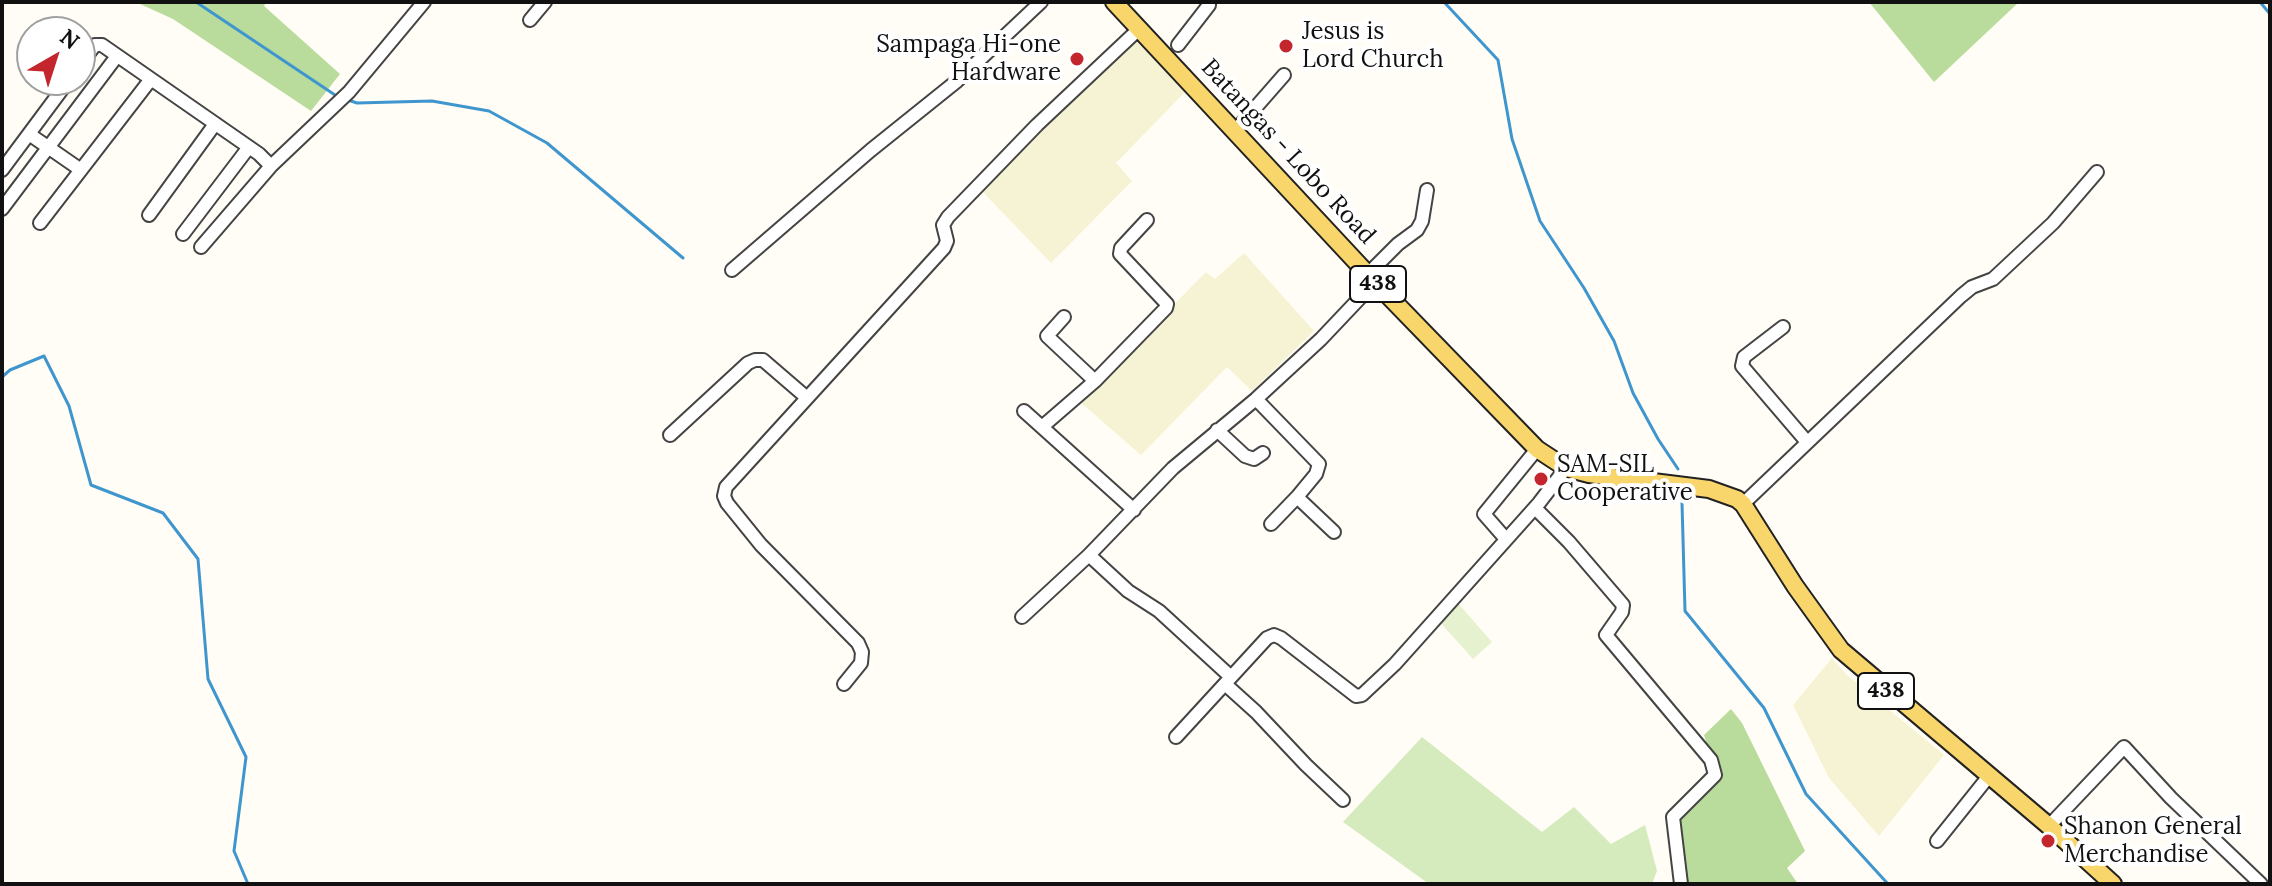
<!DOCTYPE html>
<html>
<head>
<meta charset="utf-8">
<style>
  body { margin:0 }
  #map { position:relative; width:2272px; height:886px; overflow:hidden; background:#fffdf5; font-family:Lora,serif }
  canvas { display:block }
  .frame { position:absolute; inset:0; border:4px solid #111; pointer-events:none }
  .north { position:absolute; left:16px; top:16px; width:80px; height:80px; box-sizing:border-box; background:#fff; border:2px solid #a0a0a0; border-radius:50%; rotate:39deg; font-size:22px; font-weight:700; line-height:32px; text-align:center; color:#111 }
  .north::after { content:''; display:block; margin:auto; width:28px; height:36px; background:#c4262e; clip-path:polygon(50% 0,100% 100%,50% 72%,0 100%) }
</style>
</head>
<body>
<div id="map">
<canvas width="2272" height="886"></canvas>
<div class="frame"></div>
<div class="north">N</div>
</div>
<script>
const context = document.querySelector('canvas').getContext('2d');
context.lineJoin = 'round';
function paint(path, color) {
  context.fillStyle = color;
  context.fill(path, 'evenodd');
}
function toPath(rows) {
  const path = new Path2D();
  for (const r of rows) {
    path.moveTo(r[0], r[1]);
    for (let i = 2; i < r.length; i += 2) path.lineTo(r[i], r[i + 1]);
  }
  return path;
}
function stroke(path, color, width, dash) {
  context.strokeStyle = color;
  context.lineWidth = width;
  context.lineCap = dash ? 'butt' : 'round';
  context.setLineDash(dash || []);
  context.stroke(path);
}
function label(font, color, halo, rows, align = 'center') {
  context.font = font + ' Lora,serif';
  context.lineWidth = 8;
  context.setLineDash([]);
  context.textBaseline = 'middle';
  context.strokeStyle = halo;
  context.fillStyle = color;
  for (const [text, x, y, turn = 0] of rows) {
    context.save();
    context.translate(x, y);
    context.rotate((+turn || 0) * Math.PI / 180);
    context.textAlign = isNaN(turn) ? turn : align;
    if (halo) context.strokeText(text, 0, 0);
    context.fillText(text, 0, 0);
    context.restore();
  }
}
const farmland = toPath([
  [1137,38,1186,91,1116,163,1132,181,1051,263,979,188],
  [1244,253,1314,331,1252,391,1227,367,1141,455,1079,401,1206,272,1215,279],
  [1832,658,1847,675,1944,755,1879,836,1829,778,1793,705]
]);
const green = toPath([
  [1422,737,1542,832,1574,807,1611,844,1645,825,1657,871,1652,884,1429,884,1343,822]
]);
const forest = toPath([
  [129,2,266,2,264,6,340,74,311,111,173,19,140,4],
  [1869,2,2019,2,1934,82],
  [1731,709,1742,723,1805,851,1787,868,1798,884,1682,884,1674,818,1716,774,1704,735]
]);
const pitch = toPath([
  [1457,602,1492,642,1473,659,1438,620]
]);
const stream = toPath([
  [196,2,338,97],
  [1444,2,1498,60,1512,139,1540,221,1584,288,1614,341,1633,393,1658,439,1678,469],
  [2260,2,2270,14],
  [348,100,357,103,432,101,489,111,547,143,683,258],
  [2,377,10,370,44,356,69,406,91,485,163,513,198,559,208,679,246,757,234,851,248,884],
  [1682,503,1685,611,1764,708,1806,794,1888,884]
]);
const minor = toPath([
  [530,20,545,2],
  [1178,45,1209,5],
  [80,65,95,45,102,45,259,154,271,166],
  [1235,131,1284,75],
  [29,134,81,170],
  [2,170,69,80],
  [2,209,117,56],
  [149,215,215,124],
  [40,223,151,79],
  [183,234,249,147],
  [201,247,271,166,349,92,424,2],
  [732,270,871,150,957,81,1041,2],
  [1368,274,1398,244,1417,230,1422,221,1427,190],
  [1064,317,1047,336,1095,381],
  [1783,327,1744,357,1742,366,1807,442],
  [1256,399,1319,464,1316,474,1297,497,1271,524],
  [1024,411,1134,510],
  [1043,426,1095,381,1166,308,1167,304,1120,254,1121,248,1147,220],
  [1217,430,1245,456,1254,459,1263,453],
  [670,435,748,363,755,360,763,360,806,397],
  [1297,497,1334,532],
  [1743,504,1961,296,1972,287,1993,279,2053,223,2097,172],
  [1535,508,1569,542,1623,605,1622,612,1606,635,1711,760,1715,775,1673,817,1681,884],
  [1505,538,1484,514,1537,449],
  [1089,555,1128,591,1159,611,1231,677],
  [1022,617,1089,555,1173,468,1256,399,1321,339,1375,282],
  [844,684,861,663,862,652,858,643,761,545,727,503,724,496,726,487,944,248,947,241,943,225,948,217,1037,125,1140,28],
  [1225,684,1256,712,1306,765,1343,800],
  [1176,737,1267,638,1274,635,1281,638,1356,696,1362,695,1395,664,1539,503,1566,468],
  [2049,826,2124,747,2171,798,2261,884],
  [1937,841,1989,776]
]);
const major = toPath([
  [1114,2,1375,282,1537,449,1566,468,1589,474,1709,489,1737,499,1743,504,1795,586,1841,650,2049,826,2113,884]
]);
const markers = [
  [1286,46,8,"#c4262e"],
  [1077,59,8,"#c4262e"],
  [1541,479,8,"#c4262e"],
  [2048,841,8,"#c4262e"]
];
const shields = [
  [1378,284,56],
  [1886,691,56]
];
const shieldNames = [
  ["438",1378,284],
  ["438",1886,691]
];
const poiNames = [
  ["Jesus is",1302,32],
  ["Lord Church",1302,60],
  ["Sampaga Hi-one",1061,45,"right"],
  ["Hardware",1061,73,"right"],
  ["SAM-SIL",1557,465],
  ["Cooperative",1557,493],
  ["Shanon General",2064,827],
  ["Merchandise",2064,855]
];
const streetNames = [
  ["Batangas - Lobo Road",1288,152,47]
];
paint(farmland, '#f6f3d4');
paint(green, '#d5ebbd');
paint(forest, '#b9dc9c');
paint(pitch, '#e6f2cf');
stroke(stream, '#3f96cf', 3);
stroke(minor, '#444', 16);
stroke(major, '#222', 20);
stroke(minor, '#fff', 12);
stroke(major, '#f9d66b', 16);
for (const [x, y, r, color] of markers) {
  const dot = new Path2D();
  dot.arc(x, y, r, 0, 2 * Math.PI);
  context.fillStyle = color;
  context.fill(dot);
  stroke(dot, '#fff', 3);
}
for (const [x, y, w] of shields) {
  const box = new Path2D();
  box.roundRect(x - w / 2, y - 18, w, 36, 6);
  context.fillStyle = '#fff';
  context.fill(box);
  stroke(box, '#111', 2);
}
label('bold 22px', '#111', null, shieldNames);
label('24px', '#111', '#fff', poiNames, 'left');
label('24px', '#111', '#fff', streetNames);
</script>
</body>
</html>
